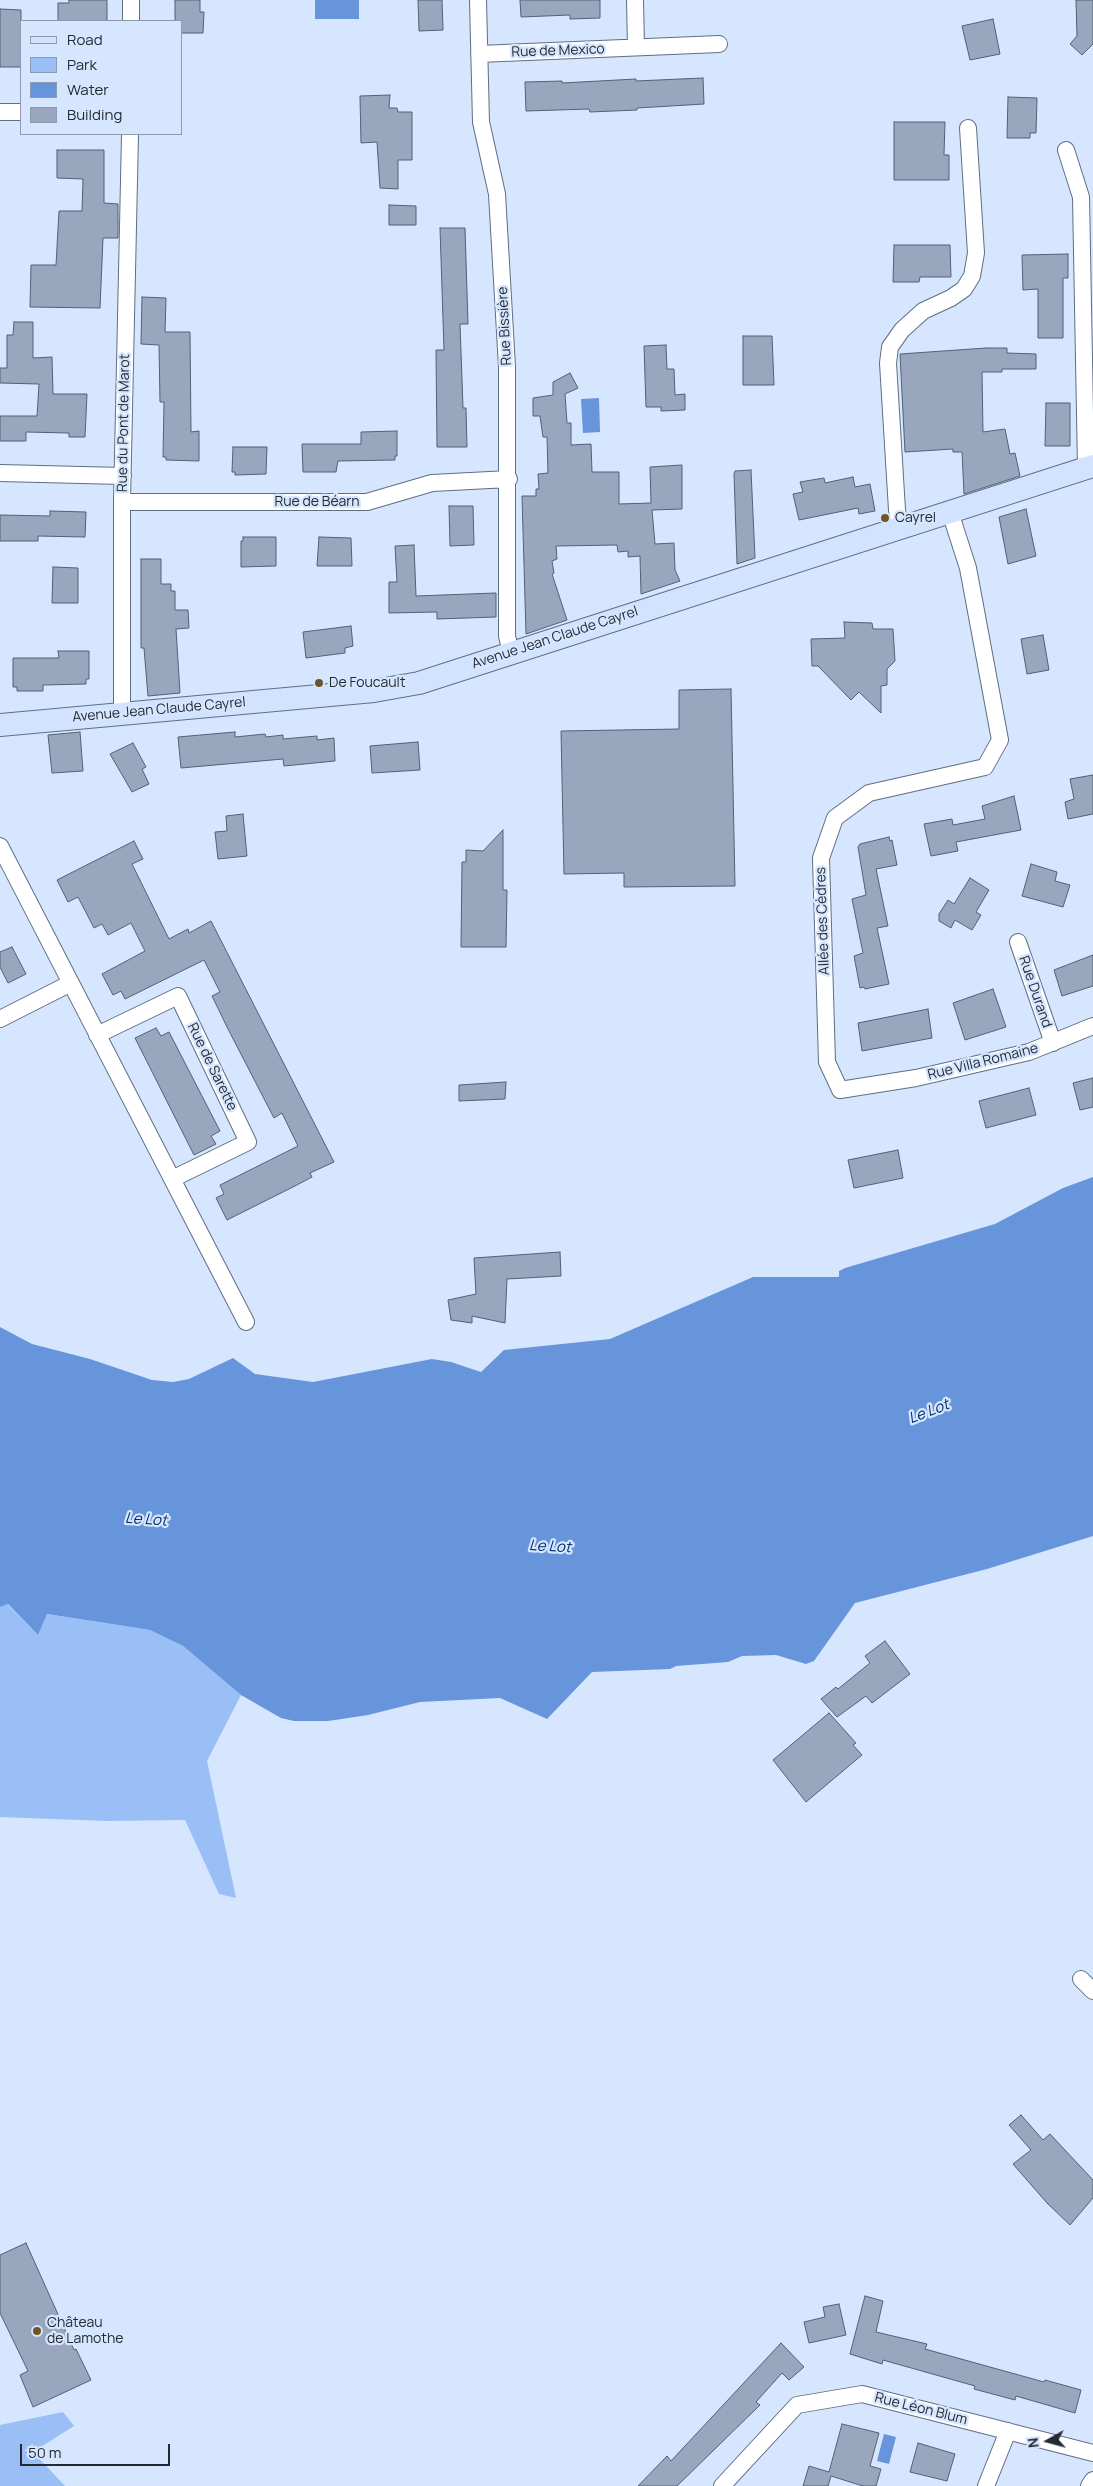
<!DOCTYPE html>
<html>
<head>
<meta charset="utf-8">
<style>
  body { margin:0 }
  #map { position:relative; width:1093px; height:2486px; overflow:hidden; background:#d5e6fe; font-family:Manrope,sans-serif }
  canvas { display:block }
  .legend { position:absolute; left:20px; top:20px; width:162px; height:115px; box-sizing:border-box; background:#d5e6fe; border:1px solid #8e9bad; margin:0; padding:6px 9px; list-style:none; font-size:15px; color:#242a33 }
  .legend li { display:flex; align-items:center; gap:10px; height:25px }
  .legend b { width:25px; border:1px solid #8e9bad }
  .north { position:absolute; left:1023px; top:2416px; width:50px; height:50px; -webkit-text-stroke:4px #d5e6fe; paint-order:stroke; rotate:263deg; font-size:14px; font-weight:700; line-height:20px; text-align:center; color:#242a33 }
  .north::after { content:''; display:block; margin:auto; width:18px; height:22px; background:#242a33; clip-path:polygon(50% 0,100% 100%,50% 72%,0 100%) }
  .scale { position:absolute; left:20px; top:2444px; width:150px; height:22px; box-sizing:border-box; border:2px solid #242a33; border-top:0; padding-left:6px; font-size:15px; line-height:18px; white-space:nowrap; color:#242a33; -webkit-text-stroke:4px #d5e6fe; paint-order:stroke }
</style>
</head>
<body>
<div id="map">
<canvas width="1093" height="2486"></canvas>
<ul class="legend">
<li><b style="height:6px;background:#d1e3fe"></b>Road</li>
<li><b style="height:14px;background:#9abef6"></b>Park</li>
<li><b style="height:14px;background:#6695dc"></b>Water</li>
<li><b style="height:14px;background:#98a7be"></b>Building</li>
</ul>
<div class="north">N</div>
<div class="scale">50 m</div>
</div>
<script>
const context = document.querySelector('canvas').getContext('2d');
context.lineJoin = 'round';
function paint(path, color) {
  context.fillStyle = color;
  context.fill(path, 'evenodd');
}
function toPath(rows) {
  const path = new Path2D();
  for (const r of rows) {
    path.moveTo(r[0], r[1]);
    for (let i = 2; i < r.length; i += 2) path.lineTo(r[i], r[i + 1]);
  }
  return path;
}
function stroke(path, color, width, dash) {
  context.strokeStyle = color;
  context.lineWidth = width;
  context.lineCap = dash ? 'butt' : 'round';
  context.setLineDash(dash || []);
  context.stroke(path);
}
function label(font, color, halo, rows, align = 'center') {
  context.font = font + ' Manrope,sans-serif';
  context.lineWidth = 4.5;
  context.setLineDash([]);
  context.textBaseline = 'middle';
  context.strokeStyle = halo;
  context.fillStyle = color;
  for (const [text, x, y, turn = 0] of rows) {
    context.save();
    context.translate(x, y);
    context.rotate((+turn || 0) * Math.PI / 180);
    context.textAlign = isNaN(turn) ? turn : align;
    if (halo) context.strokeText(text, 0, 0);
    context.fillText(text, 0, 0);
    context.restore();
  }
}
const green = toPath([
  [7,1604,38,1635,46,1614,150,1630,183,1646,241,1695,207,1761,236,1898,219,1894,185,1820,106,1821,0,1817,0,1607],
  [63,2412,74,2426,33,2452,65,2486,0,2486,0,2425]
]);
const water = toPath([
  [315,0,359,0,359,19,315,19],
  [599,398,600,432,583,433,581,399],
  [1093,1177,1093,1536,987,1569,855,1603,814,1661,806,1664,776,1655,742,1656,728,1662,676,1666,670,1669,592,1672,547,1719,500,1698,420,1702,368,1715,328,1721,294,1721,281,1718,241,1695,183,1646,150,1630,47,1614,38,1635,8,1604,0,1607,0,1327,32,1344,90,1359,152,1380,173,1382,189,1379,233,1358,255,1374,313,1382,432,1359,451,1362,481,1372,504,1350,610,1339,753,1277,839,1277,839,1271,845,1268,995,1224,1063,1188],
  [884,2434,896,2437,889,2464,877,2461]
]);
const building = toPath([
  [69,0,107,0,107,21,58,21,58,3,69,3,69,0],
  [175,0,200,0,200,12,204,12,203,33,181,33,181,21,175,21,175,0],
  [418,0,442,0,443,30,419,31,418,0],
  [520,0,600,0,600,18,570,19,570,15,521,17,520,0],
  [1076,0,1093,0,1093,44,1082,55,1070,44,1077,36,1076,0],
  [0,9,21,10,21,67,0,67,0,9],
  [993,19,1000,54,970,60,962,26,993,19],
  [703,78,704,104,637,108,637,110,590,112,589,109,526,111,525,82,562,81,562,83,636,79,636,81,703,78],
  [390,95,389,108,397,108,398,112,412,112,412,160,398,160,398,189,380,188,377,142,361,143,360,96,390,95],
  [1008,97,1037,98,1036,133,1030,133,1030,138,1007,138,1008,97],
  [894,122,945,122,944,155,949,155,949,180,894,180,894,122],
  [57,150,104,150,104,203,118,204,118,238,103,238,100,308,30,307,31,265,56,265,59,211,82,211,83,179,57,178,57,150],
  [389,205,416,206,416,225,389,225,389,205],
  [440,228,465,228,468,324,460,324,463,408,466,408,467,447,437,447,436,350,444,350,440,228],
  [894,245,950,245,951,277,920,277,919,282,893,282,894,245],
  [1068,254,1068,278,1063,278,1063,338,1038,338,1038,289,1023,290,1022,255,1068,254],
  [142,297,166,298,165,332,190,332,191,432,199,431,199,461,166,460,166,457,163,457,164,402,160,402,159,345,141,344,142,297],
  [14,322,33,322,33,358,52,357,53,394,87,394,85,437,69,437,69,433,26,432,26,441,0,441,0,416,37,416,39,384,0,383,0,368,7,368,7,335,13,335,14,322],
  [743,336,772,336,774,385,743,385,743,336],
  [666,345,667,369,674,369,675,395,685,394,685,410,661,411,661,407,646,407,644,346,666,345],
  [986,348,1007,348,1007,353,1036,354,1036,369,1002,369,1002,372,982,372,983,432,1005,429,1010,454,1015,453,1020,476,964,494,962,452,953,452,953,449,905,452,900,354,986,348],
  [570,373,578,388,565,394,567,423,571,423,571,445,591,444,592,472,619,472,619,504,651,503,650,467,682,465,682,509,652,510,655,544,674,543,675,570,680,581,641,594,640,556,628,557,628,551,618,552,617,545,556,546,557,559,552,561,554,573,552,574,567,620,526,634,522,496,536,496,536,489,539,489,538,474,548,473,547,437,543,437,540,416,533,416,533,398,553,395,553,382,570,373],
  [1046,403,1070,403,1070,446,1045,446,1046,403],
  [397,431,397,456,395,456,395,460,338,461,336,472,303,472,302,444,361,444,361,432,397,431],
  [233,447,267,447,266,474,235,475,235,472,232,472,233,447],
  [751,470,755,558,737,564,734,474,735,471,751,470],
  [853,477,855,487,870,484,875,511,859,514,858,508,799,520,793,494,803,492,800,482,824,478,825,483,853,477],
  [449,506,473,506,474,545,450,546,449,506],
  [1026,509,1036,556,1008,564,999,517,1026,509],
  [50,511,86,512,85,537,38,536,38,541,0,541,0,515,50,516,50,511],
  [243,537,276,537,276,566,241,567,241,541,243,541,243,537],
  [319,537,351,538,352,566,317,566,319,537],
  [414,545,416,596,496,593,496,617,437,619,437,612,389,613,389,582,397,582,395,546,414,545],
  [141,559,161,559,161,584,171,584,171,591,175,591,175,610,188,610,189,628,176,629,180,693,148,696,144,648,141,648,141,559],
  [53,567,78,568,78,603,52,603,53,567],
  [844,622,872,623,873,629,893,629,895,661,887,669,887,685,881,686,881,713,859,692,851,700,818,666,812,666,811,639,845,638,844,622],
  [351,626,353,646,345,648,345,653,306,658,303,632,351,626],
  [1043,635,1049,670,1027,674,1021,639,1043,635],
  [58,651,89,651,89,679,86,679,86,684,43,685,43,691,17,691,17,687,13,687,13,658,59,658,58,651],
  [731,689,735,886,624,887,624,873,564,874,561,731,679,729,679,690,731,689],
  [80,732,83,771,52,773,48,735,80,732],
  [235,732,235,737,265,734,266,737,283,735,283,739,317,736,317,740,334,738,335,761,284,766,283,759,181,768,178,737,235,732],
  [418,742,420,770,372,773,370,746,418,742],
  [133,743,146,767,142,769,149,784,132,792,110,754,133,743],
  [1093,775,1093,814,1068,819,1065,802,1074,799,1070,779,1093,775],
  [1014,796,1021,830,956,842,958,851,931,856,924,824,952,819,953,825,985,819,982,806,1014,796],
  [243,814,247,856,218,859,215,832,227,831,226,816,243,814],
  [503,830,503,890,507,890,506,947,461,947,462,862,466,862,466,850,483,851,503,830],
  [889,837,890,841,892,840,897,865,876,869,888,926,877,928,889,984,865,989,864,987,860,988,854,956,863,953,852,899,866,895,858,847,860,844,889,837],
  [134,841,143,859,132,864,169,939,188,929,189,933,211,921,334,1162,310,1173,312,1177,295,1186,227,1220,216,1198,224,1194,220,1185,298,1146,282,1113,274,1118,228,1029,212,996,220,992,204,960,125,999,121,991,113,995,102,974,145,951,131,923,108,935,102,924,94,928,78,897,68,902,57,880,134,841],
  [1031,864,1057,872,1055,881,1070,885,1063,907,1022,896,1031,864],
  [970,878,989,890,976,912,981,915,972,930,955,920,951,928,939,921,939,914,948,900,954,904,970,878],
  [12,947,26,974,8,983,0,967,0,952,12,947],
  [1093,955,1093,986,1062,996,1054,970,1093,955],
  [993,989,1006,1027,965,1040,953,1003,993,989],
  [928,1009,932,1038,862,1051,858,1023,928,1009],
  [156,1028,161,1036,169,1032,220,1131,211,1136,216,1144,194,1155,135,1038,156,1028],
  [1093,1078,1093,1107,1080,1110,1073,1083,1093,1078],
  [506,1082,505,1099,459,1101,459,1085,506,1082],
  [1029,1088,1036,1115,986,1128,979,1101,1029,1088],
  [898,1150,903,1178,854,1188,848,1160,898,1150],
  [560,1252,561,1276,507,1279,505,1323,472,1316,472,1323,451,1320,448,1300,476,1294,474,1258,560,1252],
  [885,1641,910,1674,872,1703,866,1696,837,1717,821,1699,836,1687,838,1689,870,1663,865,1656,885,1641],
  [829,1713,856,1743,853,1745,862,1755,806,1802,773,1760,829,1713],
  [1021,2115,1043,2140,1050,2134,1093,2180,1093,2198,1070,2225,1047,2203,1013,2164,1031,2150,1009,2125,1021,2115],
  [26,2243,74,2350,76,2349,91,2380,33,2407,20,2375,28,2371,0,2313,0,2255,26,2243],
  [865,2296,883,2301,876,2332,927,2344,925,2349,1044,2382,1045,2380,1081,2390,1075,2413,1016,2396,1015,2400,974,2389,975,2386,883,2360,882,2364,850,2354,865,2296],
  [839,2304,846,2335,809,2343,804,2322,825,2317,823,2307,839,2304],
  [781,2343,804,2367,789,2380,782,2373,756,2402,760,2405,677,2486,638,2486,667,2456,671,2461,781,2343],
  [842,2424,879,2433,870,2466,881,2469,876,2486,863,2486,831,2476,828,2486,803,2486,809,2466,829,2472,842,2424],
  [918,2443,955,2454,947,2481,910,2472,918,2443]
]);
const street = toPath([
  [478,0,481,122,497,194,507,367,507,636,511,653],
  [635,0,636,47],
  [131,21,131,0],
  [479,54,719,44],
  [0,112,21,112],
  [1066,150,1081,197,1086,468],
  [0,473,123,476],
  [122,502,367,502,432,483,509,479],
  [950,512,968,568,1000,740,985,767,869,793,835,818,821,858,827,1062,840,1090,916,1078,1029,1052,1093,1026],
  [900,527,897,510,888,363,890,347,902,330,923,311,951,298,964,289,972,276,976,253,968,128],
  [122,713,122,502,130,134],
  [0,846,246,1322],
  [1018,942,1053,1043],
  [0,1019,71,983],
  [97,1035,178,996,248,1142,172,1179],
  [1081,1979,1093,1991],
  [722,2486,797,2405,862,2394,1093,2453],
  [986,2486,1008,2431],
  [1089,2486,1093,2480]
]);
const secondary = toPath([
  [0,725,374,691,419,683,1093,466]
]);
const markers = [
  [885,518,5,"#705427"],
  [319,683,5,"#705427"],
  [37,2331,5,"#705427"]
];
const streetNames = [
  ["Rue de Mexico",558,51,-2],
  ["Rue Bissière",505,326,-93],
  ["Rue du Pont de Marot",124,423,-89],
  ["Rue de Béarn",317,502],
  ["Avenue Jean Claude Cayrel",555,638,-18],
  ["Avenue Jean Claude Cayrel",159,710,-5],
  ["Allée des Cèdres",823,921,-92],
  ["Rue Durand",1035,992,71],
  ["Rue Villa Romaine",983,1062,-14],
  ["Rue de Sarette",212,1067,64],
  ["Rue Léon Blum",921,2409,14]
];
const poiNames = [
  ["Cayrel",895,518],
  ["De Foucault",329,683],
  ["Château",47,2323],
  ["de Lamothe",47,2339]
];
const waterNames = [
  ["Le Lot",929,1412,-21],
  ["Le Lot",146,1520,4],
  ["Le Lot",550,1547,3]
];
paint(green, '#9abef6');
paint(water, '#6695dc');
paint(building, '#98a7be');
stroke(building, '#536075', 1);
stroke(street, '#606e83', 18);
stroke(secondary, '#606e83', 24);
stroke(street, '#fff', 16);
stroke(secondary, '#d1e3fe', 22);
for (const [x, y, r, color] of markers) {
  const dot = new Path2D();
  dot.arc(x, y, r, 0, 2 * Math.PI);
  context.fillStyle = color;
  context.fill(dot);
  stroke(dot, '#d5e6fe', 2);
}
label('14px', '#242a33', '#d5e6fe', streetNames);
label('14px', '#242a33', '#d5e6fe', poiNames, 'left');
label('italic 15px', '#002b69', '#d5e6fe', waterNames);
</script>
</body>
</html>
